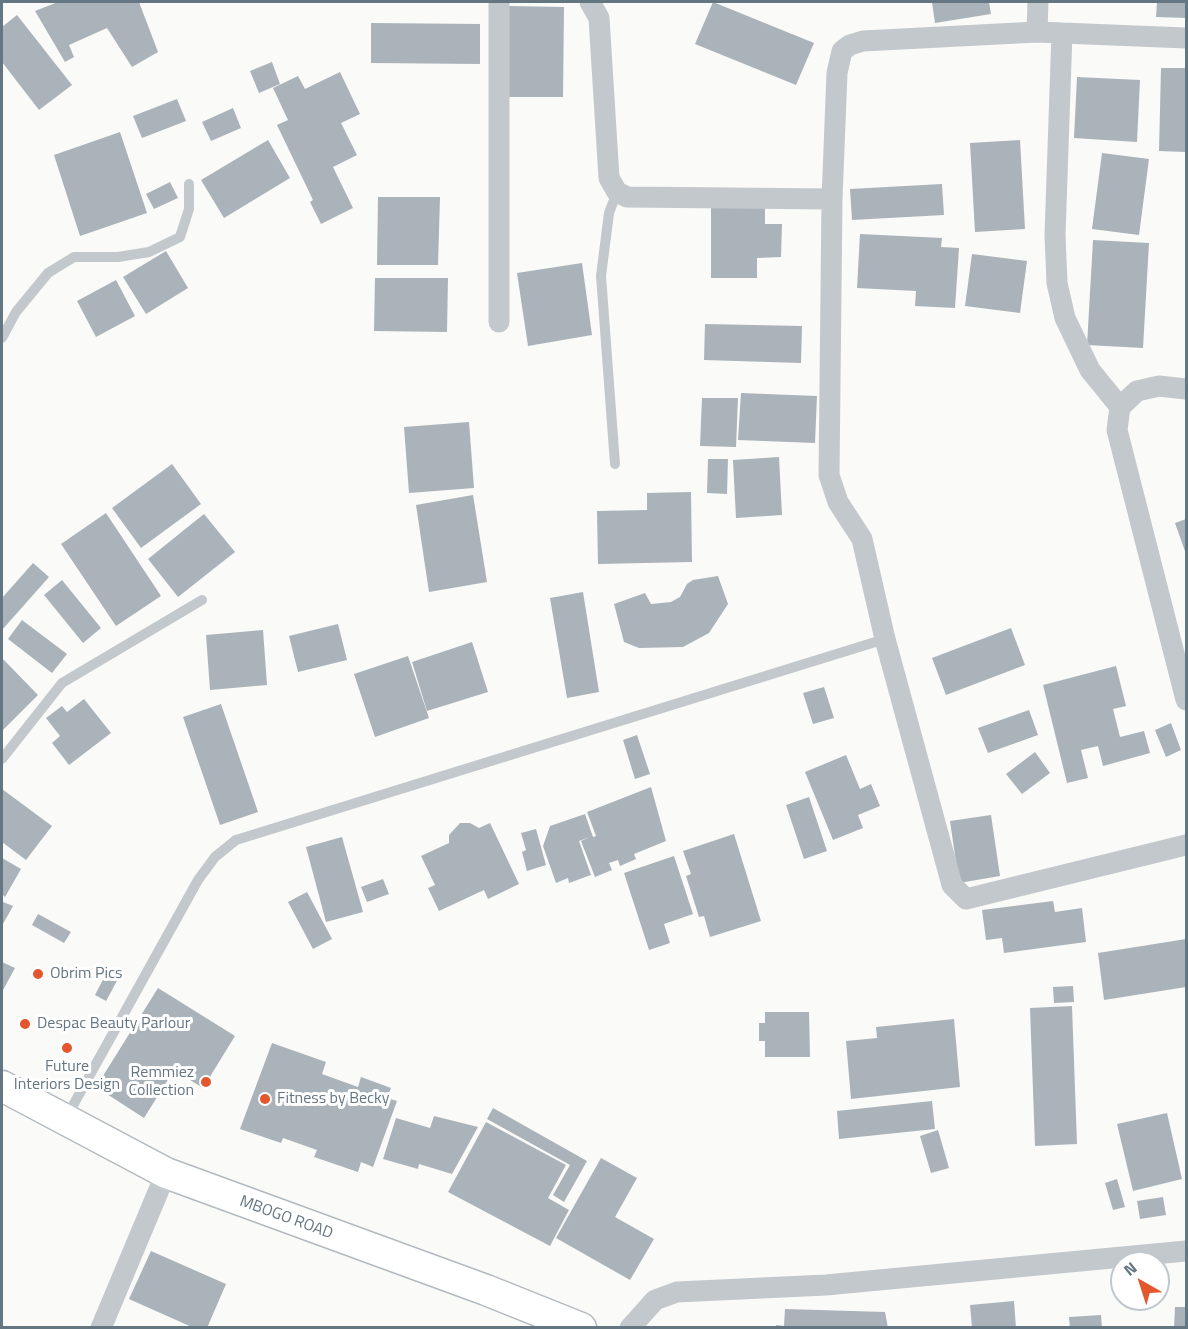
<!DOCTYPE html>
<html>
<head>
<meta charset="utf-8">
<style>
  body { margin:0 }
  #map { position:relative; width:1188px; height:1329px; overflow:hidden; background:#fafaf8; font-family:"Titillium Web",sans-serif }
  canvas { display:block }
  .frame { position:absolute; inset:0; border:3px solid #657683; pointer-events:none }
  .north { position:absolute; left:1110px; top:1251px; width:60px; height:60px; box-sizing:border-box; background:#fff; border:2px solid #c1c8cd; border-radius:50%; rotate:321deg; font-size:16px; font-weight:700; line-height:24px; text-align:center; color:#657683 }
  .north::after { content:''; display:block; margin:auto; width:21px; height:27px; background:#e4572e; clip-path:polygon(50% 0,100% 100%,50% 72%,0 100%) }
</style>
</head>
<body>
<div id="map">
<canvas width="1188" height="1329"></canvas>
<div class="frame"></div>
<div class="north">N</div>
</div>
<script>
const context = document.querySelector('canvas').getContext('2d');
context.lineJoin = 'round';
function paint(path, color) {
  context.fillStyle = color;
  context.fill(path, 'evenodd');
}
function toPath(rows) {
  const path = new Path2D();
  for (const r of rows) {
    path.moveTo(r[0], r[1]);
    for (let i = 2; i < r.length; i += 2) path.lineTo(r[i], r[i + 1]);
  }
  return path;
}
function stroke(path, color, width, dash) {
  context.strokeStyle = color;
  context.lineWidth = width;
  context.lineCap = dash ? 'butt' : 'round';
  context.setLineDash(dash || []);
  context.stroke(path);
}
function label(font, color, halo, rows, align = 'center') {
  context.font = font + ' "Titillium Web",sans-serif';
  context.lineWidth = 6;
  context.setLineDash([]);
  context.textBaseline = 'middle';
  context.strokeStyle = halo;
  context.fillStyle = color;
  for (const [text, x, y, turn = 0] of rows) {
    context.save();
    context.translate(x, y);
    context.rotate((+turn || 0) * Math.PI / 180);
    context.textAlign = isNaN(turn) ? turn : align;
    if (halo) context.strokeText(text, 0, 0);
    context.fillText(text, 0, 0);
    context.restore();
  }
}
const building = toPath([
  [58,2,139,2,158,52,132,67,107,28,69,45,74,57,65,62,35,11],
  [713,2,814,43,796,85,695,44],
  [932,2,989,2,991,14,935,23],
  [1157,2,1186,2,1186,18,1156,17],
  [509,6,564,7,563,97,508,97],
  [17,15,72,85,39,110,2,62,2,27],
  [371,23,480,24,480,64,371,63],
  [272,62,280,84,259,93,250,71],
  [1161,68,1186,68,1186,152,1159,151],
  [340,72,360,114,341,123,357,155,333,167,353,208,321,224,310,202,313,200,277,125,288,120,273,88,298,76,305,89],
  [1077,77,1140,80,1137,142,1074,138],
  [177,99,186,121,142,138,133,116],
  [233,108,241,128,211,141,202,122],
  [120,132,147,213,80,236,54,155],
  [268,140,290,178,224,218,201,180],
  [1020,140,1025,229,975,232,970,143],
  [1102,153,1149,159,1139,235,1092,229],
  [170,182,178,198,154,209,146,194],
  [942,184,944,215,852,220,850,189],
  [378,197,440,197,438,265,377,265],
  [711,205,765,205,765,224,782,224,781,257,757,258,757,278,711,278],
  [860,234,942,238,941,247,959,248,955,308,915,306,916,291,857,288],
  [1093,240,1149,243,1143,348,1087,345],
  [166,251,188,288,146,314,123,277],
  [972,254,1027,261,1020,313,965,306],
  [582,263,592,335,528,346,517,273],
  [375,278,448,278,447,332,374,331],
  [116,280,135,316,96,337,77,301],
  [705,324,802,326,801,363,704,360],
  [741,393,817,396,815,443,738,440],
  [702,398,738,398,736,447,700,446],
  [469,422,474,488,409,493,404,427],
  [779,457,782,515,736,518,733,460],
  [708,459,728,459,727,494,707,493],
  [172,464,201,504,141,548,112,508],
  [691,492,692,562,598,564,597,511,647,510,647,493],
  [473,495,487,582,429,592,416,505],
  [106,513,161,596,116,626,61,544],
  [204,514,235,552,178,597,148,559],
  [1186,519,1186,554,1175,523],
  [33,563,49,577,2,630,2,598],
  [718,576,728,604,709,633,683,647,639,648,624,642,614,604,645,593,651,604,671,602,680,597,687,584,693,580],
  [62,580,101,628,83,643,44,595],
  [583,592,599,692,567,698,550,598],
  [22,620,67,654,52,673,8,639],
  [338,624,347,660,298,672,289,636],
  [1011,628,1025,665,946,695,932,658],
  [263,630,267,685,210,690,206,635],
  [472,642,488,692,427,711,412,662],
  [408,656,429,718,375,737,354,674],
  [2,658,38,695,2,731],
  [1116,666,1126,706,1113,709,1120,737,1144,731,1150,753,1103,766,1098,746,1081,750,1088,778,1067,783,1043,685],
  [824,687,834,718,813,724,803,693],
  [84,699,111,733,69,765,52,743,60,736,46,718,62,706,67,712],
  [221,704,258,812,220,825,183,717],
  [1029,710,1038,735,988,753,978,728],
  [1171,723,1181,750,1166,757,1155,730],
  [637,735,650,774,635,779,623,740],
  [1035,752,1050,773,1022,794,1006,774],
  [846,755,860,789,871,784,880,806,858,815,863,828,833,840,805,772],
  [651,787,666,841,634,854,636,859,620,866,618,860,609,863,612,870,595,877,581,841,590,837,579,841,591,875,569,883,568,878,556,883,543,846,550,826,585,814,593,837,596,836,587,812],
  [2,789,52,826,26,860,2,842],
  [809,797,827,851,804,859,786,805],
  [991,815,1000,876,959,883,950,821],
  [460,823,470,823,479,828,490,823,519,884,488,899,484,890,439,911,428,888,435,885,421,856,449,843,449,835],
  [536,829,546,865,527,871,522,852,526,850,521,833],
  [734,834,761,921,710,937,704,916,699,917,686,876,691,874,683,851],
  [342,837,363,912,326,922,306,847],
  [674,856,693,914,664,924,670,943,649,950,624,873],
  [2,858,21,869,5,897,2,894],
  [383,879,389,894,367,902,361,887],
  [307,892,332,939,313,949,288,902],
  [1053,901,1055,912,1082,908,1086,942,1004,953,1002,938,986,940,982,910],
  [3,902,13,906,3,924,2,923],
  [38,914,71,932,64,943,32,925],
  [1186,939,1186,987,1104,1000,1098,953],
  [2,962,15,968,2,992],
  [107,972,118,979,106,1001,95,995],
  [1073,986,1074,1002,1054,1003,1053,987],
  [158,988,235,1036,203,1088,174,1070,144,1118,96,1087],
  [1072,1006,1077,1144,1035,1146,1030,1008],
  [765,1012,809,1012,810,1057,765,1057,765,1041,759,1041,759,1023,765,1023],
  [954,1019,960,1087,851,1099,846,1041,877,1038,876,1027],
  [272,1043,326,1062,322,1074,358,1087,361,1077,391,1088,387,1098,397,1101,373,1167,361,1162,358,1172,314,1157,317,1150,283,1138,281,1143,240,1129],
  [932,1101,935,1129,839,1139,837,1111],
  [493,1108,587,1161,564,1202,553,1195,570,1165,487,1119],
  [1167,1113,1182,1179,1133,1191,1117,1124],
  [434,1116,478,1127,452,1174,419,1164,418,1169,383,1159,396,1118,430,1128],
  [486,1122,566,1165,548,1198,569,1210,550,1246,448,1192],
  [938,1130,949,1168,931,1173,920,1136],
  [601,1158,637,1178,615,1217,654,1239,630,1280,556,1238],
  [1117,1179,1125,1207,1113,1210,1105,1183],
  [1163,1197,1166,1215,1140,1219,1137,1201],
  [151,1251,226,1284,207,1328,194,1328,129,1299],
  [1014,1301,1016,1328,972,1328,970,1305],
  [1175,1307,1186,1307,1186,1328,1174,1328],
  [785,1309,885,1312,888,1328,776,1328,776,1325,784,1326],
  [1101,1315,1102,1328,1070,1328,1069,1317]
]);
const lane = toPath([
  [2,338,16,312,48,273,74,257,118,257,149,252,180,237,189,209,189,184],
  [615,464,601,276,609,213,617,192],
  [2,759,62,683,202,600],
  [66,1118,198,880,215,857,236,840,885,639]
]);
const street = toPath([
  [590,2,599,18,609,178,617,192,627,197,832,199,837,73,842,51,850,45,863,41,1037,32,1186,38],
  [1037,32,1038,2],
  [1062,33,1055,235,1057,283,1065,318,1090,370,1120,407],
  [832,199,829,475,838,502,862,539,885,639,952,885,966,899,1186,845],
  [499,322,499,2],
  [1186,389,1159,386,1137,391,1120,407,1117,430,1186,700],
  [101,1328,166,1173],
  [630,1328,655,1300,677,1292,826,1285,1186,1251]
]);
const secondary = toPath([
  [2,1086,166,1173,486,1290,581,1328]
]);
const markers = [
  [38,974,6,"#e4572e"],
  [25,1024,6,"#e4572e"],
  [67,1048,6,"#e4572e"],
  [206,1082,6,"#e4572e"],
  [265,1099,6,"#e4572e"]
];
const poiNames = [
  ["Obrim Pics",50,974],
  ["Despac Beauty Parlour",37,1024],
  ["Future",67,1067,"center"],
  ["Interiors Design",67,1085,"center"],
  ["Remmiez",194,1073,"right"],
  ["Collection",194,1091,"right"],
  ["Fitness by Becky",277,1099]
];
const streetNames = [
  ["MBOGO ROAD",286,1218,20]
];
paint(building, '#aab3b9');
stroke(secondary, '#b3babf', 33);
stroke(lane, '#c3c8cc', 10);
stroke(street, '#c3c8cc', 21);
stroke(secondary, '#fff', 30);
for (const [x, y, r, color] of markers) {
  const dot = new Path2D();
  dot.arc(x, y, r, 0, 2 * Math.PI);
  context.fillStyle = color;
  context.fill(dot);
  stroke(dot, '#fff', 2);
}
label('16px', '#657683', '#fff', poiNames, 'left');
label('16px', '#657683', '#fff', streetNames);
</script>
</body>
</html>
